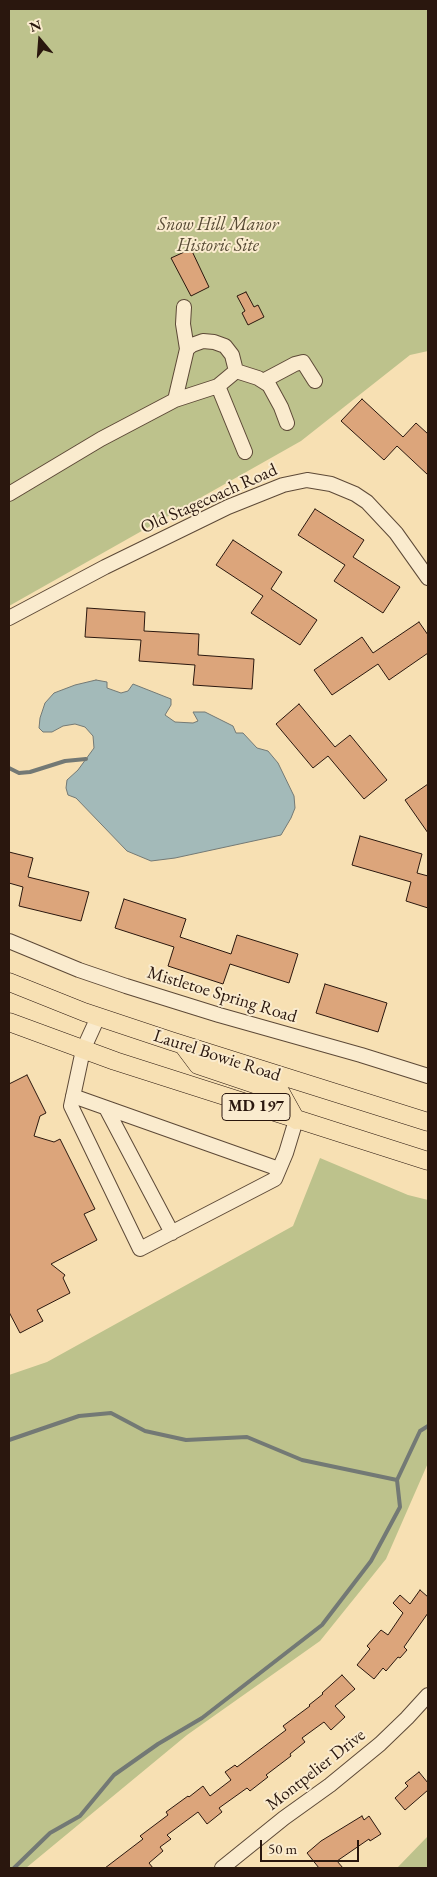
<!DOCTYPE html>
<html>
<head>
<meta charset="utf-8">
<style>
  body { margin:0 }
  #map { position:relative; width:437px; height:1877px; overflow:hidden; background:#f7e0b3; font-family:"EB Garamond",serif }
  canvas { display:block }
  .frame { position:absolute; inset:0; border:10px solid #2a170e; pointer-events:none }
  .north { position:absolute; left:15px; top:15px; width:50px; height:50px; -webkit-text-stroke:4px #faebce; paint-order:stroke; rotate:342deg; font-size:14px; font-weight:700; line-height:20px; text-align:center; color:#2a170e }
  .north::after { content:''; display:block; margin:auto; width:18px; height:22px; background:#2a170e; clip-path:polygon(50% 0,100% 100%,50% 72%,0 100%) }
  .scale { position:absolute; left:260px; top:1840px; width:99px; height:22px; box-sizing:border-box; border:2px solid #2a170e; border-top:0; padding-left:6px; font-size:15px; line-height:18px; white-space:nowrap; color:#2a170e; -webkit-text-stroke:4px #faebce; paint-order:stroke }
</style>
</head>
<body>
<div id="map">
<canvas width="437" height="1877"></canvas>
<div class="frame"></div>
<div class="north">N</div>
<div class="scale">50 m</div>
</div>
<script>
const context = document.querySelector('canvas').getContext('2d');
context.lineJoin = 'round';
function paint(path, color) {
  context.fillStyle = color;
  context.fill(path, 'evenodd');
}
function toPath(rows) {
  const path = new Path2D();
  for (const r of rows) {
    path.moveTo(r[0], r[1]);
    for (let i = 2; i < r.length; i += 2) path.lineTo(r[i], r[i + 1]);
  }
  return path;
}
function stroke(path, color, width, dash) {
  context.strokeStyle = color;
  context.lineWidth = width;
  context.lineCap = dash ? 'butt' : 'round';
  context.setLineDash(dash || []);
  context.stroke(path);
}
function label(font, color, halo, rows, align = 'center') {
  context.font = font + ' "EB Garamond",serif';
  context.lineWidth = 4;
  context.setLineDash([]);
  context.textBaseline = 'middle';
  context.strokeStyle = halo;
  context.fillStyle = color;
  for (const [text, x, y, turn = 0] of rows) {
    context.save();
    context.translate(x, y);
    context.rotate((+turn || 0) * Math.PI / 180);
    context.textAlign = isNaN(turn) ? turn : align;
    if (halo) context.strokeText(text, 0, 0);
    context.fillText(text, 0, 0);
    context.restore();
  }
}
const green = toPath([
  [9,9,428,9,428,351,410,355,301,441,9,606],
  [320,1158,408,1195,428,1200,428,1463,386,1559,320,1641,187,1735,26,1868,9,1868,9,1375,47,1362,293,1226],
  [428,1836,428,1868,397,1868]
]);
const water = toPath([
  [96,680,107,682,107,688,121,693,128,691,133,684,171,699,171,705,165,715,175,722,193,723,198,721,193,712,205,712,233,726,236,733,243,733,257,748,268,751,278,763,294,796,295,808,291,818,281,835,175,858,151,861,127,851,76,798,68,795,66,788,67,780,78,770,94,748,93,736,85,727,75,724,63,726,52,732,43,732,39,728,40,718,45,703,54,693,75,685,96,680]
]);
const stream = toPath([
  [9,768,19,773,30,772,65,761,86,759],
  [9,1440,79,1416,111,1413,145,1431,186,1440,247,1437,302,1460,397,1480,420,1431,428,1426],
  [14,1868,50,1833,80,1816,114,1775,158,1744,202,1718,322,1625,371,1561,400,1507,397,1480]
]);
const building = toPath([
  [191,249,209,287,191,296,171,258,191,249],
  [246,292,254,307,258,305,264,317,248,325,242,313,245,311,237,296,246,292],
  [362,399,403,437,416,423,428,434,428,475,397,446,384,460,341,421,362,399],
  [315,509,364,540,353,557,400,587,383,613,334,581,345,565,298,535,315,509],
  [233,540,282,572,271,589,317,620,300,645,251,613,263,596,216,565,233,540],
  [87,608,145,612,144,631,199,634,198,655,254,659,252,689,193,685,195,665,139,661,141,640,85,637,87,608],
  [419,622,428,635,428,653,389,680,378,664,332,695,314,670,362,637,373,653,419,622],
  [299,704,335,747,350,735,387,780,364,799,328,756,313,768,276,724,299,704],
  [428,784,428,833,405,800,428,784],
  [360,836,422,854,417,873,428,876,428,908,406,901,411,882,352,865,360,836],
  [9,852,33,858,28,877,89,892,81,921,19,906,23,887,9,883,9,852],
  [124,899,186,919,180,937,231,954,237,935,298,954,289,983,230,964,223,984,168,966,174,947,115,928,124,899],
  [325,984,387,1003,378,1032,316,1013,325,984],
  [27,1075,46,1113,40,1116,34,1136,54,1142,60,1139,95,1209,84,1214,97,1240,51,1264,65,1275,63,1278,70,1293,37,1310,43,1321,20,1333,9,1312,9,1084,27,1075],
  [420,1590,428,1597,428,1613,404,1647,407,1650,400,1658,398,1657,386,1671,383,1668,374,1679,357,1665,370,1649,367,1646,381,1630,388,1635,403,1613,393,1603,400,1595,410,1604,420,1590],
  [342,1675,355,1689,335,1706,345,1717,331,1730,324,1722,302,1738,305,1742,290,1754,291,1756,266,1775,268,1777,250,1791,247,1788,219,1808,222,1812,207,1824,198,1812,167,1835,171,1839,160,1847,163,1851,149,1863,153,1868,105,1868,143,1839,140,1836,168,1815,166,1812,188,1796,189,1797,203,1786,210,1796,231,1780,225,1772,235,1765,237,1767,286,1730,283,1726,310,1706,309,1705,323,1694,322,1693,342,1675],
  [419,1772,428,1783,428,1790,405,1810,395,1798,408,1786,405,1783,419,1772],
  [362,1816,364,1820,369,1816,381,1834,370,1841,369,1839,337,1861,343,1868,319,1868,307,1853,321,1841,362,1816]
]);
const minor = toPath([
  [184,307,183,324,187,349],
  [203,341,214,342,225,346,232,355,236,371,218,386,175,400,187,349,192,345,203,341],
  [236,371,258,378,269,385,281,407,287,423],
  [263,381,295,364,303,362,315,381],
  [218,386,245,452],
  [9,494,101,439,175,400],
  [9,618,105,567,228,507,283,485,307,480,331,484,355,494,367,502,396,533,428,578],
  [9,941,79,970,126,986,219,1015,361,1055,428,1076],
  [98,1017,83,1050,71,1106,140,1249,275,1179,286,1153,296,1120],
  [73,1096,279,1169],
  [106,1108,172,1233],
  [222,1868,284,1818,330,1785,380,1744,407,1718,428,1695]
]);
const major = toPath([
  [9,982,84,1012,171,1041,428,1122],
  [9,1022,115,1061,428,1161],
  [183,1045,198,1065,281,1093,296,1120]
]);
const shields = [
  [256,1107,68]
];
const shieldNames = [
  ["MD 197",256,1107]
];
const parkNames = [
  ["Snow Hill Manor",218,225],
  ["Historic Site",218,246]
];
const streetNames = [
  ["Old Stagecoach Road",209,499,-24],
  ["Mistletoe Spring Road",222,995,17],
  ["Laurel Bowie Road",217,1056,18],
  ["Montpelier Drive",316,1770,-38]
];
paint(green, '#bdc28c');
paint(water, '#a3bab9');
stroke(water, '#737975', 1);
stroke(stream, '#737975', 4);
paint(building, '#dca57b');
stroke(building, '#2a170e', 1);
stroke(minor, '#5d4937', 16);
stroke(major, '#2a170e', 19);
stroke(minor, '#faebce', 14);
stroke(major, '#f7e0b3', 18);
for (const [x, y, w] of shields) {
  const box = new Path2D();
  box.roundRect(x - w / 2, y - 13.5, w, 27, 4);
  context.fillStyle = '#faebce';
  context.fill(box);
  stroke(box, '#2a170e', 1);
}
label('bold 16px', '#2a170e', null, shieldNames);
label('italic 18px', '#564a34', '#faebce', parkNames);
label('18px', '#2a170e', '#faebce', streetNames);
</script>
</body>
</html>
